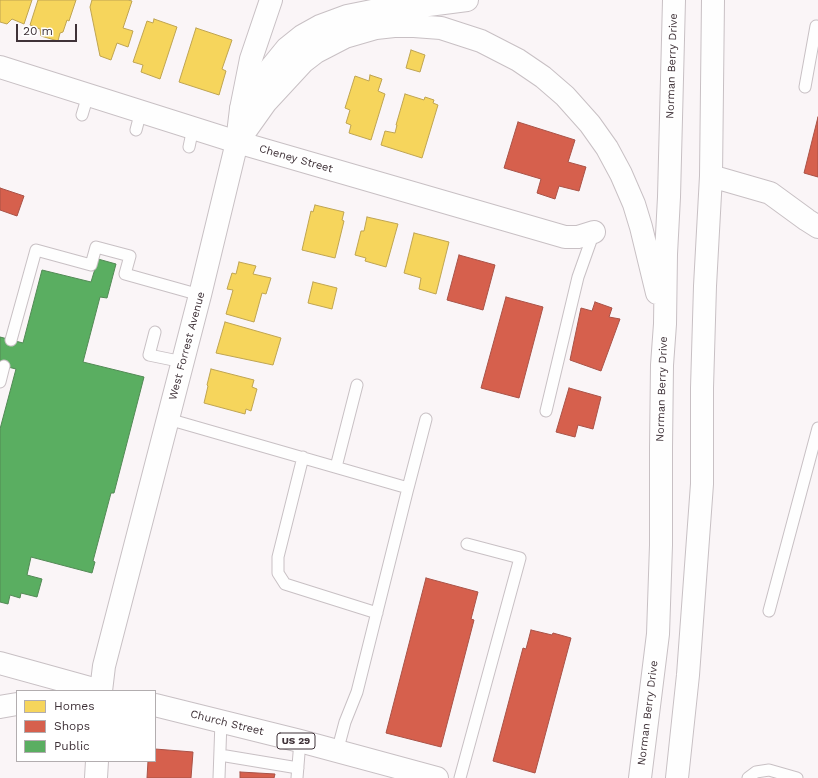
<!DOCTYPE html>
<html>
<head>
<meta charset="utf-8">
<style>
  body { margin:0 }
  #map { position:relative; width:818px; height:778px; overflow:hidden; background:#faf5f7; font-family:"Work Sans",sans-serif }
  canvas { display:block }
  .legend { position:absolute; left:16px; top:690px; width:140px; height:72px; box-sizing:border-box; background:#fff; border:1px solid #b2adaf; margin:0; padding:5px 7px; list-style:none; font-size:12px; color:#3f3238 }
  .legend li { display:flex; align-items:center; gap:8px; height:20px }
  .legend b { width:20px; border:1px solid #b2adaf }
  .scale { position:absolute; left:16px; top:24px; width:61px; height:18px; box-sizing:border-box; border:2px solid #3f3238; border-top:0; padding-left:5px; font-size:12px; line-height:14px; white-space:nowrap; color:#3f3238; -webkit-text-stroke:3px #fff; paint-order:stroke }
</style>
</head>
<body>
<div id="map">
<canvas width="818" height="778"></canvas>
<ul class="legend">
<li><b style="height:11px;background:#f6d55c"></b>Homes</li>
<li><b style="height:11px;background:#d6604d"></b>Shops</li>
<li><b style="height:11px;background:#5aae61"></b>Public</li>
</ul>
<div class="scale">20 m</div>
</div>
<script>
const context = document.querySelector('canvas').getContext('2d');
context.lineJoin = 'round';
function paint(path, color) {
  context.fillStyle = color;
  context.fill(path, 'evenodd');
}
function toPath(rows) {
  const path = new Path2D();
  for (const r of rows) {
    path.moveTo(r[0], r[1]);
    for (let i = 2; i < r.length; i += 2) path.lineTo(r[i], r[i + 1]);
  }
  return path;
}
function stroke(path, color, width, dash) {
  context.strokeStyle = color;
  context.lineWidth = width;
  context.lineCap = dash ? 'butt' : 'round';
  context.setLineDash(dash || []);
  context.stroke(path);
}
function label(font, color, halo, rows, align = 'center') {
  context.font = font + ' "Work Sans",sans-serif';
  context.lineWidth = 4;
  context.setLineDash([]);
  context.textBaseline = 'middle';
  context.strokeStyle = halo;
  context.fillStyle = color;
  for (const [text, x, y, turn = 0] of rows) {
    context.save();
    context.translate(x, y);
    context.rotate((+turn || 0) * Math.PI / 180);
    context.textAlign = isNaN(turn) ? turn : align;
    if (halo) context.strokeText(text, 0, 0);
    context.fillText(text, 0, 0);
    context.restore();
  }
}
const homes = toPath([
  [0,0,32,0,24,24,12,19,7,24,0,22,0,0],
  [38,0,76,0,69,21,67,20,63,32,60,33,58,41,41,36,40,29,30,25,38,0],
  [92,0,128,0,132,1,123,28,133,31,128,47,117,43,111,60,100,56,90,7,92,0],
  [154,19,177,27,160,79,141,72,143,65,133,62,147,21,153,23,154,19],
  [196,28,232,40,222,69,226,71,219,95,179,82,196,28],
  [411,50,425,55,420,72,406,68,411,50],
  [370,75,382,79,378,91,385,94,371,140,349,133,351,125,346,123,350,110,345,108,355,76,369,81,370,75],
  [405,94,424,100,425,97,434,100,433,103,438,105,422,158,381,145,385,131,395,133,397,125,396,125,405,94],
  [315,205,344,212,342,220,344,221,335,258,302,250,311,211,313,212,315,205],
  [367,217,398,224,386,267,365,261,366,258,355,255,361,231,364,231,367,217],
  [414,233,449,242,436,294,419,289,421,278,404,273,414,233],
  [239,262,256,266,253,274,271,278,266,294,262,293,254,322,226,314,233,290,227,289,232,273,236,274,239,262],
  [313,282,337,288,332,309,308,303,313,282],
  [225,322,281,338,273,365,216,353,225,322],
  [211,369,254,380,252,387,257,389,251,411,246,409,245,414,204,403,208,386,207,385,211,369]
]);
const shops = toPath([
  [818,117,818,177,804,173,818,117],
  [518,122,575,140,568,162,586,167,579,191,559,186,555,199,537,193,541,179,504,168,518,122],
  [0,188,24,196,17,216,0,210,0,188],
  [459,255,495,265,483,310,447,300,459,255],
  [506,297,543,307,519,398,481,388,506,297],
  [595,302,612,308,609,317,620,319,601,371,570,360,581,308,592,311,595,302],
  [569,388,601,397,593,429,578,425,575,437,556,432,569,388],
  [426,578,478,592,471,619,474,620,441,747,386,733,426,578],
  [531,630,552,635,553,633,571,638,535,773,493,761,523,648,526,649,531,630],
  [155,749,193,752,191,778,147,778,148,761,155,761,155,749],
  [240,772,275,774,274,778,240,778,240,772]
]);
const public = toPath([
  [98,259,116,264,107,298,100,297,83,362,144,377,114,493,111,493,93,561,95,562,92,573,31,557,27,575,42,579,37,597,21,593,20,598,10,595,8,604,0,602,0,429,16,369,0,365,0,337,23,343,42,270,91,282,98,259]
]);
const service = toPath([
  [805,87,816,26],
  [82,115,88,95],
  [136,130,141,111],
  [189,147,193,128],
  [155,332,149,355,183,362],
  [11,340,36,250,91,265,96,247,130,256,125,274,200,295],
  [0,382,4,366],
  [546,411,578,277,594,232],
  [168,419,408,488,357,692,345,722,337,752],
  [303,457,278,557,278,573,285,584,377,613],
  [336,467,357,385],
  [408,488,426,419],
  [769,611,818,428],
  [220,755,298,768],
  [219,778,221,721],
  [297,778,300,741],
  [460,778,520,558,467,544],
  [748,778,756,772,769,770,797,778]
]);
const minor = toPath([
  [0,67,237,142,565,237,578,237,594,232],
  [241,109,251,59,271,0],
  [0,663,101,691]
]);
const secondary = toPath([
  [239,140,266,102,303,62,316,52,345,37,376,28,394,26,414,26,441,28,481,41,518,60,543,77,565,96,590,124,607,148,621,174,634,204,641,227,657,293],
  [711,176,770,193,807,220,818,227],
  [101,691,104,666,200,295,237,142,241,109,265,75,287,48,302,36,320,26,347,16,372,11,405,8,467,0],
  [96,778,97,761],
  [640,778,658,634,661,545,661,448,662,365,665,324,666,254,669,197,674,0],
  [677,778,688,675,702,484,702,388,705,286,711,176,713,0]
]);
const primary = toPath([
  [155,705,300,741,437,778],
  [0,707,17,704]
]);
const shields = [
  [296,741,38]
];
const shieldNames = [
  ["US 29",296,741]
];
const streetNames = [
  ["Norman Berry Drive",672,66,-88],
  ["Cheney Street",296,159,16],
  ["West Forrest Avenue",187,346,-75],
  ["Norman Berry Drive",662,389,-88],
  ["Norman Berry Drive",648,713,-83],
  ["Church Street",227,723,14]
];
paint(homes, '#f6d55c');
stroke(homes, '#bfa451', 1);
paint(shops, '#d6604d');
stroke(shops, '#a95247', 1);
paint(public, '#5aae61');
stroke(public, '#528955', 1);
stroke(service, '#c8c0c4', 13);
stroke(minor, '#c8c0c4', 24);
stroke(secondary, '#c8c0c4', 24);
stroke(primary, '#c8c0c4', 24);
stroke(service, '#fefefe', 11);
stroke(minor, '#fefefe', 22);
stroke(secondary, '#fefefe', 22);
stroke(primary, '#fefefe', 22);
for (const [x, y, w] of shields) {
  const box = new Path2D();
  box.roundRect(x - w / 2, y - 8, w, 16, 3);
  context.fillStyle = '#fff';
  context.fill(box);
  stroke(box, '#3f3238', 1);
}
label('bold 10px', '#3f3238', null, shieldNames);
label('11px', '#3f3238', '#fff', streetNames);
</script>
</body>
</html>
